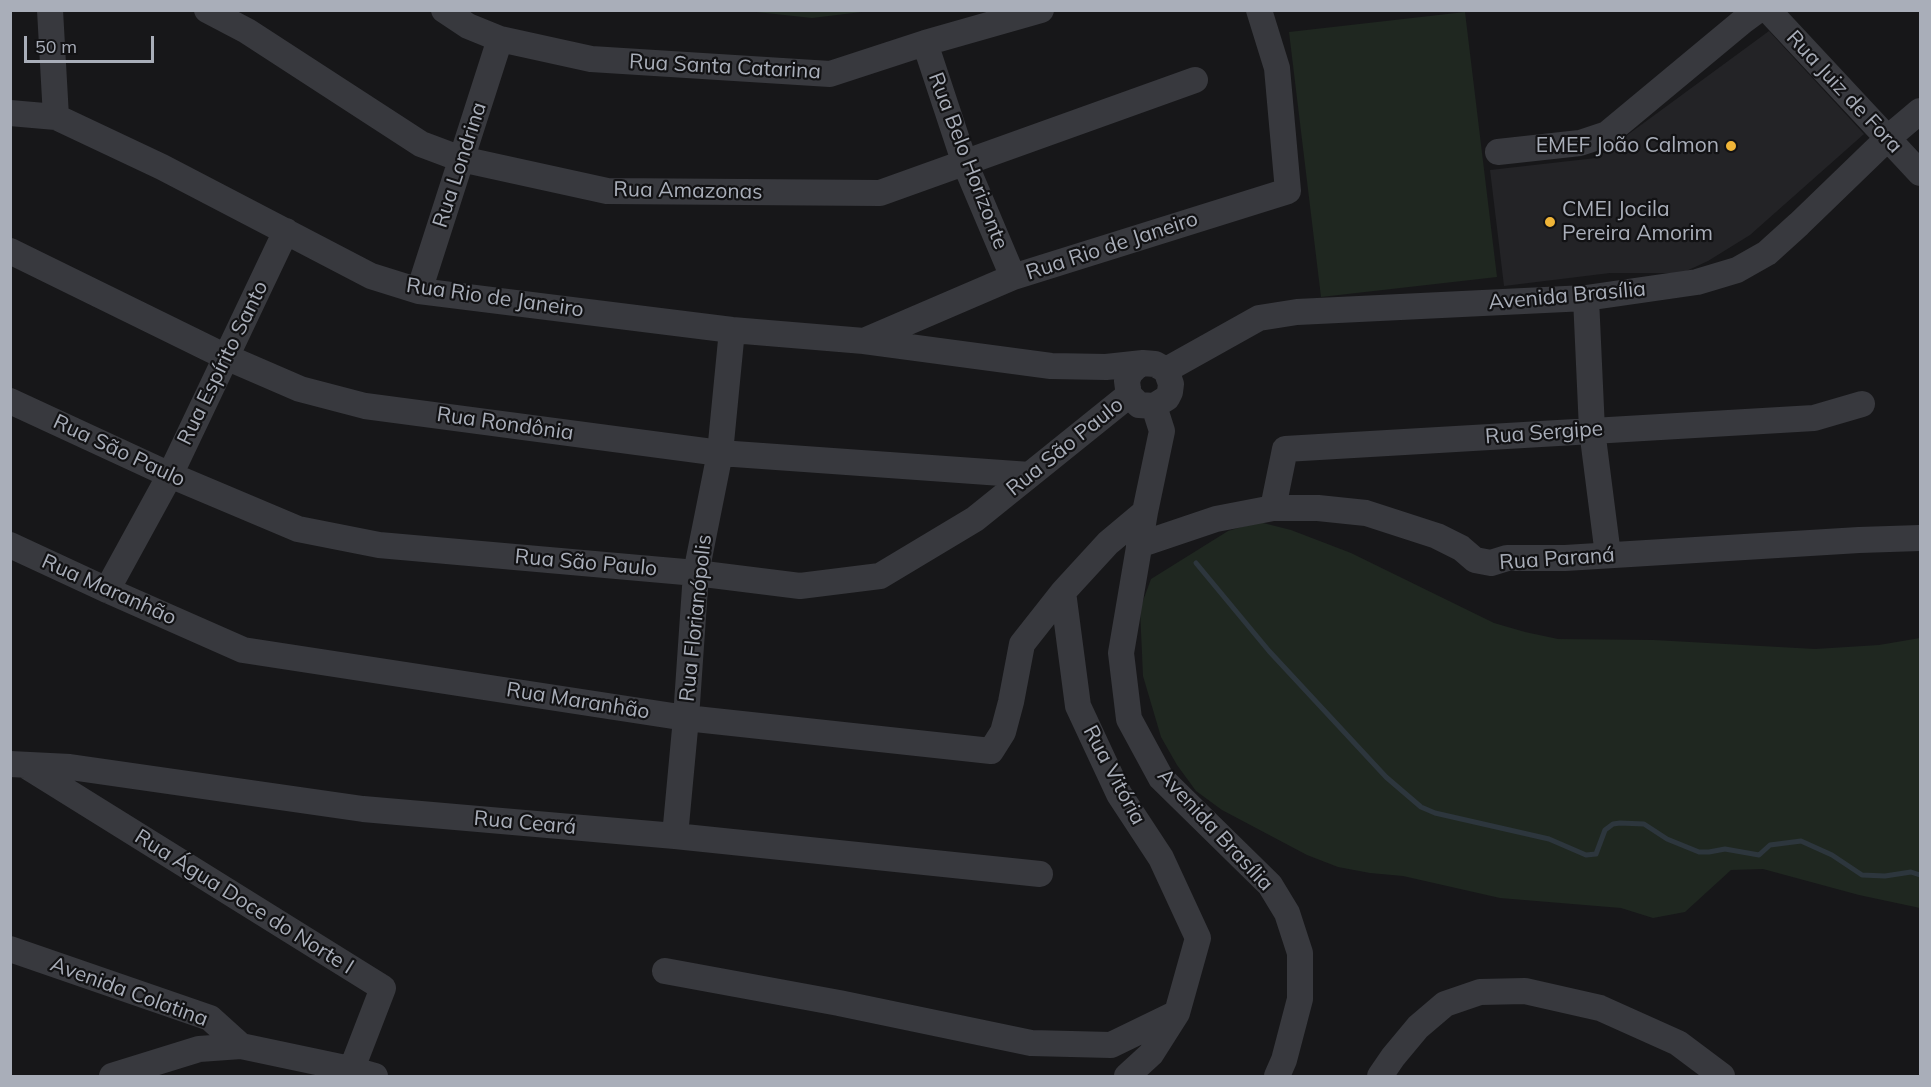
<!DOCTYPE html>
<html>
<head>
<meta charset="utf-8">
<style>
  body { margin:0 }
  #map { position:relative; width:1931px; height:1087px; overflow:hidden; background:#171719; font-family:Mulish,sans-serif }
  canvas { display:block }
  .frame { position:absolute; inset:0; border:12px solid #a9aeb9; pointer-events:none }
  .scale { position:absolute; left:24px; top:36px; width:130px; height:27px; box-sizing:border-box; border:3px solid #a9aeb9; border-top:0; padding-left:8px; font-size:18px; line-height:21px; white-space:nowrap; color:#a9aeb9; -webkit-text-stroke:4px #121214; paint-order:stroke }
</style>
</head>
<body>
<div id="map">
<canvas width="1931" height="1087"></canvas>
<div class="frame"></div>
<div class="scale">50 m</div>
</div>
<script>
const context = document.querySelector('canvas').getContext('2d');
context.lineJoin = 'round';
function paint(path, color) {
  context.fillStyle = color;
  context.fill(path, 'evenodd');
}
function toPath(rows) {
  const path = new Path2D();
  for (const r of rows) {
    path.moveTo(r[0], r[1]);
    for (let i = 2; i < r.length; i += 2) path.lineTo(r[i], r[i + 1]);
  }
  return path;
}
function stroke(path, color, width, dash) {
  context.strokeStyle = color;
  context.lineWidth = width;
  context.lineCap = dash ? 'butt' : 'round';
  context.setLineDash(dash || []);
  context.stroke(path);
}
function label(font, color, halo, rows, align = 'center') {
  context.font = font + ' Mulish,sans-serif';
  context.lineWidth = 4.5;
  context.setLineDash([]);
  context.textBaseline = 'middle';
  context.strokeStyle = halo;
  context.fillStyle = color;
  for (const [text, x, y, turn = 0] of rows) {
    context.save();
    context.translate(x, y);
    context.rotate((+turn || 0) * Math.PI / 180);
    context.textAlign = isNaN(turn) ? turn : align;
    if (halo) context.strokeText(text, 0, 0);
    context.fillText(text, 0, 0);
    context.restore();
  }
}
const built = toPath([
  [1769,31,1864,134,1750,235,1708,261,1682,273,1610,273,1504,286,1490,170,1596,158]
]);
const green = toPath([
  [747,11,870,10,870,11,812,18],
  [1465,12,1497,277,1321,297,1289,32],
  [1259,522,1291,530,1351,553,1494,623,1525,632,1558,639,1654,640,1815,649,1879,645,1920,638,1920,908,1859,895,1763,869,1731,870,1685,912,1653,918,1621,908,1500,898,1403,876,1370,873,1338,867,1307,855,1222,810,1196,791,1177,765,1161,737,1143,676,1140,609,1151,579,1228,531]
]);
const stream = toPath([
  [1196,563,1269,651,1386,777,1421,807,1435,813,1549,839,1586,855,1596,854,1605,830,1613,824,1620,823,1644,824,1667,839,1699,852,1709,852,1725,849,1759,855,1770,845,1801,841,1832,855,1862,875,1885,876,1911,872,1920,875]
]);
const minor = toPath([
  [50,10,56,117],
  [207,10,247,31,421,144,461,159,607,191,880,193,1195,80],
  [444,10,468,26,500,39,591,59,830,74,925,43,1041,10],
  [1768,10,1920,173],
  [925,43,964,161,1013,277],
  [10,113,56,117,162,167,371,276,419,291,732,330,864,341,1051,366,1106,367,1143,363,1155,364,1166,370,1171,384,1170,392,1167,398,1154,406,1139,405,1129,395,1128,389,1127,381,1130,373,1136,367,1143,363],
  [1498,152,1580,143,1607,134,1743,21,1758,10],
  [10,251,226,357,300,389,365,406,720,453,1030,475],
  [419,291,500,39],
  [1586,298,1592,430,1608,555],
  [864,341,1013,277,1288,191,1277,68,1259,10],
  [1166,370,1259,318,1297,312,1586,298,1697,282,1737,270,1767,253,1799,224,1888,138,1920,111],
  [10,401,170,475,298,529,379,545,696,573,800,586,880,576,975,519,1129,395],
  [1154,406,1162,431,1145,512,1121,653,1129,719,1161,778,1270,885,1287,913,1300,953,1300,999,1284,1060,1277,1076],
  [1273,508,1285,449,1814,418,1862,404],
  [10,545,107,590,243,650,686,718,991,751,1003,732,1011,702,1022,644,1063,592],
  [1139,545,1216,519,1273,508,1318,508,1366,513,1437,536,1461,548,1475,560,1491,563,1507,558,1565,558,1859,540,1920,538],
  [107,590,170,475,286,231],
  [10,764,70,767,363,809,675,836,1040,874],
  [28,767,383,988,349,1076],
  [675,836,686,718,696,573,720,453,732,330],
  [10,949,210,1018,241,1046],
  [665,971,839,1003,1031,1043,1111,1045,1177,1013],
  [112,1076,199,1049,241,1046,350,1069,375,1076],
  [1127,1076,1151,1054,1177,1013,1198,938,1161,858,1119,794,1078,706,1063,592,1108,543,1145,512],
  [1380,1076,1393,1057,1418,1027,1445,1004,1480,992,1525,991,1600,1008,1678,1043,1722,1076]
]);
const markers = [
  [1731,146,6,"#f0b538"],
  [1550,222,6,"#f0b538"]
];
const streetNames = [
  ["Rua Santa Catarina",725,67,3],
  ["Rua Juiz de Fora",1844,92,47],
  ["Rua Belo Horizonte",968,161,69],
  ["Rua Londrina",460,165,-72],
  ["Rua Amazonas",688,191,1],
  ["Rua Rio de Janeiro",1112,246,-18],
  ["Avenida Brasília",1567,296,-5],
  ["Rua Rio de Janeiro",495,298,8],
  ["Rua Espírito Santo",223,363,-64],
  ["Rua Rondônia",505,424,8],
  ["Rua Sergipe",1544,433,-4],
  ["Rua São Paulo",1065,447,-39],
  ["Rua São Paulo",119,451,25],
  ["Rua Paraná",1557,559,-4],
  ["Rua São Paulo",586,563,5],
  ["Rua Maranhão",109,590,24],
  ["Rua Florianópolis",696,618,-84],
  ["Rua Maranhão",578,701,9],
  ["Rua Vitória",1114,775,62],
  ["Rua Ceará",525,823,5],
  ["Avenida Brasília",1215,830,47],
  ["Rua Água Doce do Norte I",244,902,32],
  ["Avenida Colatina",129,992,20]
];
const poiNames = [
  ["EMEF João Calmon",1719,146],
  ["CMEI Jocila",1562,210,"left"],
  ["Pereira Amorim",1562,234,"left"]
];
paint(built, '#232326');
paint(green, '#1f2720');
stroke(stream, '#2d363d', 5);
stroke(minor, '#38393e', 26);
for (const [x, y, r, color] of markers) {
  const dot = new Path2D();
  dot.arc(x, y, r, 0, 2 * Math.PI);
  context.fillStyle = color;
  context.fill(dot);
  stroke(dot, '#121214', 2);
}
label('21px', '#a9aeb9', '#121214', streetNames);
label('21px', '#a9aeb9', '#121214', poiNames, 'right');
</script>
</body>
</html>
